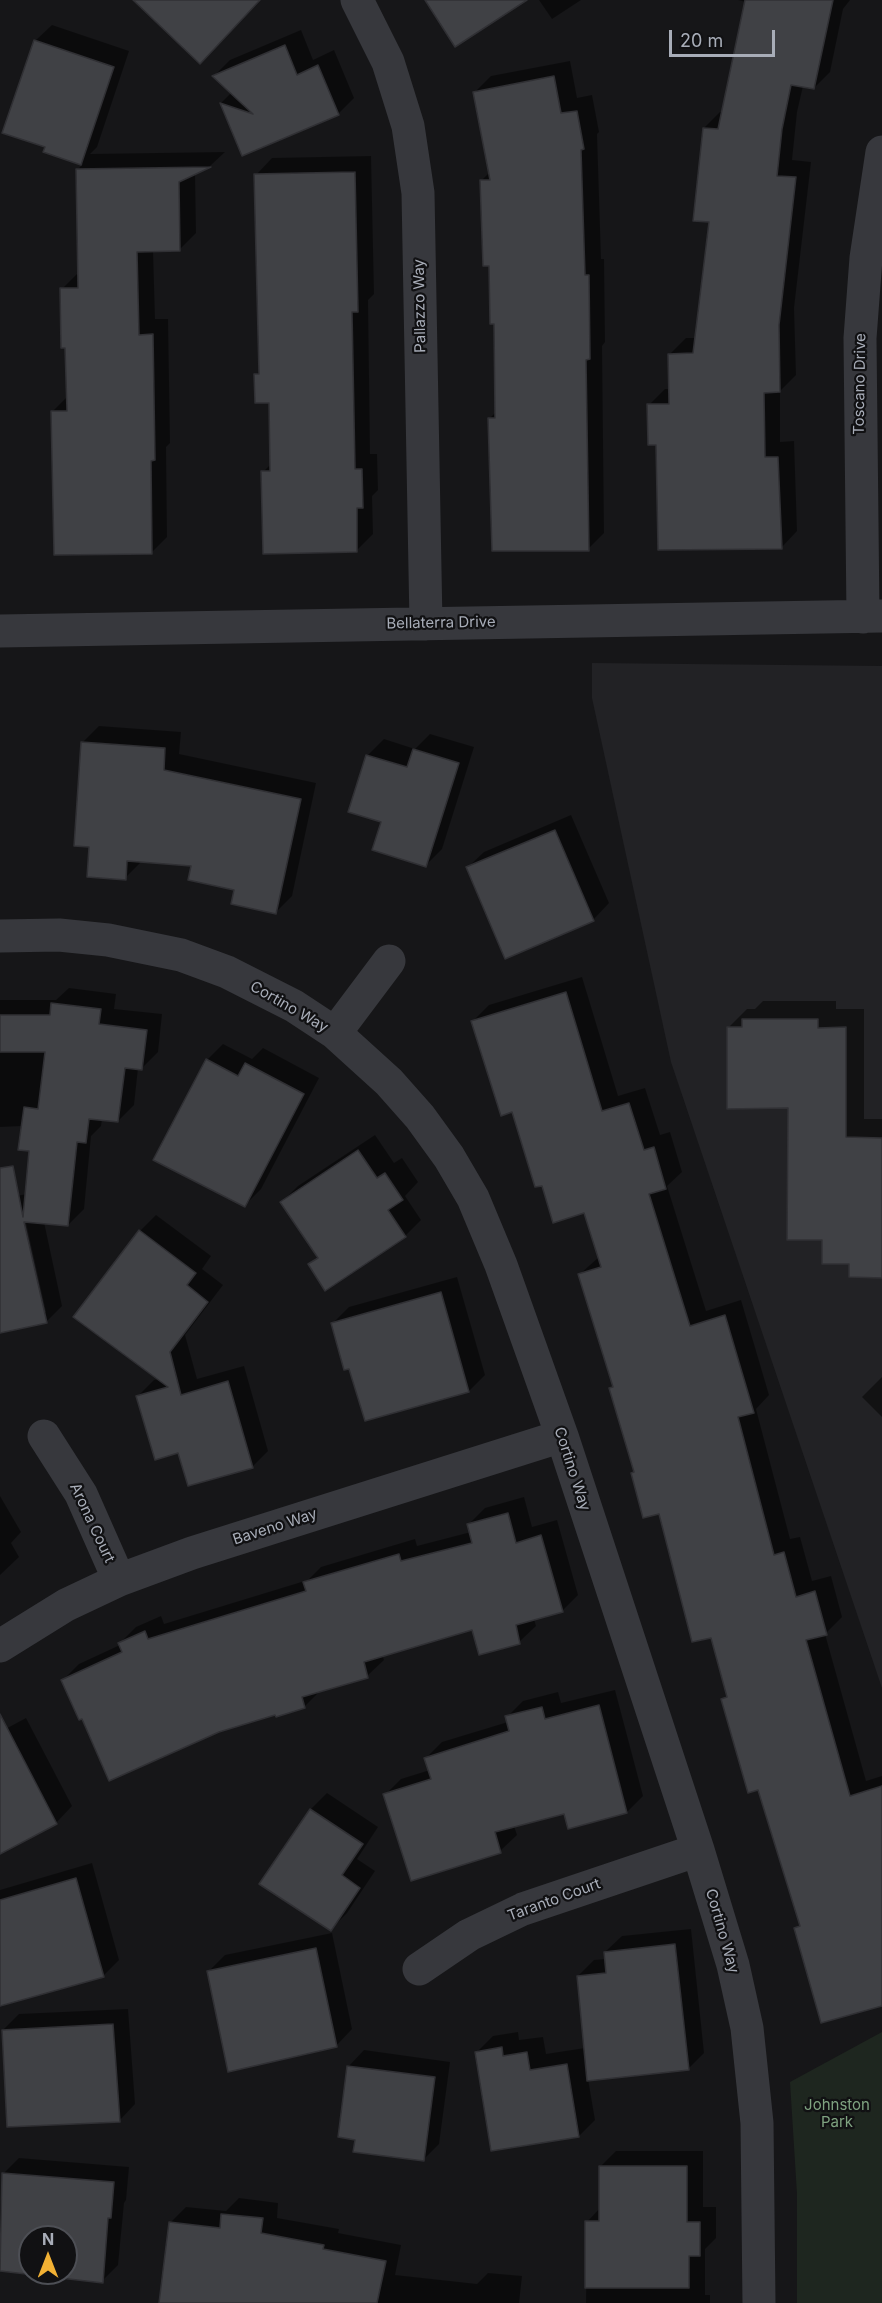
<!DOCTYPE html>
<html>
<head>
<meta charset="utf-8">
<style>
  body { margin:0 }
  #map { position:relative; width:882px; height:2303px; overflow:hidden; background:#161618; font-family:Inter,sans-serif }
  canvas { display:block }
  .north { position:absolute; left:18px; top:2225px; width:60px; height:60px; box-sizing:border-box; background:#111113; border:2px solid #4d4f55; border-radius:50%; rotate:0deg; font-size:16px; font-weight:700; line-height:24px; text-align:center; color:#a8adb8 }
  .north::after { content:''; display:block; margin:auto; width:21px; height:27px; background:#f2b134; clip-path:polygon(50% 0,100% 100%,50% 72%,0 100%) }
  .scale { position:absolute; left:669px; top:30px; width:106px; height:27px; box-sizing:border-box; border:3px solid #a8adb8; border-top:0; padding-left:8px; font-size:18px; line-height:21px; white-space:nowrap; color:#a8adb8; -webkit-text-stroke:4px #111113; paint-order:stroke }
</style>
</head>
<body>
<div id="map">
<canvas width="882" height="2303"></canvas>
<div class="north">N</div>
<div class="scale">20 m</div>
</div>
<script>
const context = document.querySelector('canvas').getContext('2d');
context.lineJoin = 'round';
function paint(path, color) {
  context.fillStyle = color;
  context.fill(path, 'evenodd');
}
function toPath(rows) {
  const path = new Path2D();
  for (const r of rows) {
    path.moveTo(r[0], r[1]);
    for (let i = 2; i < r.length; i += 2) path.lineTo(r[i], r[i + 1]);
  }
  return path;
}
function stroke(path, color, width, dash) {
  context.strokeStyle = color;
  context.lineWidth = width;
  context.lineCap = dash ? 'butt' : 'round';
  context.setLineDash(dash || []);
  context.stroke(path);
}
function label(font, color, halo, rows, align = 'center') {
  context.font = font + ' Inter,sans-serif';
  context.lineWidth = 4.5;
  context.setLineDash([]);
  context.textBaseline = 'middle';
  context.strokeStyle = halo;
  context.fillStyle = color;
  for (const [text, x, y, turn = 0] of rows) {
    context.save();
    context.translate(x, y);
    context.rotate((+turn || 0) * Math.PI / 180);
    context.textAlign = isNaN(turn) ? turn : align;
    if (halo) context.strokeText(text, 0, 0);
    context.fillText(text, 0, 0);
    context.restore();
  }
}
const built = toPath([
  [592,663,882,666,882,1688,671,1062,592,698]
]);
const green = toPath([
  [882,2032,882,2303,797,2303,797,2194,790,2082]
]);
const shadow = toPath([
  [539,0,581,0,552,19],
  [738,0,850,0,843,9,830,72,814,88,803,86,797,112,792,160,811,162,794,308,796,375,780,391,780,442,794,441,797,531,781,548,649,405,665,389,670,389,670,354,686,338,696,338,710,221,704,128,720,112,723,112,746,2],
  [52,25,129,51,97,147,90,154,225,152,210,166,195,173,196,233,180,249,153,250,155,319,168,319,170,443,166,447,167,537,151,553,52,412,68,396,62,289,79,272,77,170,83,164,45,151,47,147,35,41],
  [301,30,313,60,334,50,354,98,338,114,243,154,221,103,232,92,214,76,230,60],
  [570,61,577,98,592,95,599,132,597,134,601,259,604,259,605,342,602,346,604,533,588,549,490,418,496,412,495,323,482,180,490,172,475,92,491,76],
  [371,156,374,294,368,300,370,454,377,454,378,490,372,496,373,534,356,551,263,472,272,463,271,401,256,375,260,370,256,175,272,158],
  [99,726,181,732,179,754,316,783,292,896,276,912,193,865,141,862,125,878,90,846,83,742],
  [430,734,474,747,442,849,426,865,383,821,350,811,368,755,384,739,415,749],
  [571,815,609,903,593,920,467,868,484,852],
  [582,977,618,1096,645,1088,660,1135,670,1132,682,1172,667,1186,706,1311,741,1300,769,1395,756,1409,790,1539,800,1537,812,1581,831,1576,842,1617,825,1634,866,1781,882,1776,882,2004,796,1928,801,1923,759,1788,723,1699,728,1694,712,1636,660,1513,633,1473,636,1470,611,1388,614,1385,580,1274,599,1257,585,1211,543,1184,473,1021,489,1005],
  [69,988,116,994,114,1009,162,1014,158,1052,142,1068,138,1068,134,1105,118,1121,102,1119,101,1126,91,1136,84,1209,68,1225,44,1222,62,1306,46,1322,0,1331,0,1199,27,1194,31,1150,22,1126,0,1127,0,1000,56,1000],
  [24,1214,46,1312,43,1312,21,1215],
  [763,1001,836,1001,836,1009,864,1009,864,1119,882,1119,882,1276,851,1263,823,1238,790,1107,728,1028,747,1009,755,1009],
  [223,1044,252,1059,263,1048,319,1078,261,1189,245,1205,207,1060],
  [375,1135,394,1163,402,1158,418,1182,405,1196,421,1220,405,1236,310,1264,318,1256,282,1202,298,1186],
  [156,1215,211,1256,202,1269,223,1285,185,1335,197,1379,244,1366,268,1451,252,1467,179,1451,138,1396,154,1380,159,1379,140,1231],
  [457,1277,485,1375,469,1391,350,1367,333,1323,349,1307],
  [882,1377,882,1417,862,1397],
  [0,1496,21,1532,11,1543,19,1557,0,1575],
  [524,1497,532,1527,557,1520,578,1595,562,1611,534,1619,536,1626,519,1642,473,1628,382,1655,384,1660,367,1676,321,1690,304,1707,276,1713,83,1717,63,1680,79,1664,120,1645,120,1643,136,1627,161,1616,164,1624,308,1580,321,1567,415,1539,417,1546,471,1532,469,1524,485,1508],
  [615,1690,643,1796,627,1812,565,1813,514,1826,517,1835,500,1851,385,1795,401,1779,430,1770,426,1758,442,1742,508,1722,507,1717,523,1701,558,1692,561,1703],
  [26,1718,72,1806,56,1823,0,1852,0,1732],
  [327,1793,378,1827,357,1859,375,1871,347,1913,331,1929,311,1809],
  [92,1863,119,1960,103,1976,0,2005,0,1890],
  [691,1929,704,2053,688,2069,588,2079,595,2120,579,2136,477,2052,493,2036,518,2032,519,2040,543,2037,546,2054,585,2048,578,1976,594,1960,606,1959,605,1952,622,1936],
  [332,1933,352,2029,336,2046,209,1971,225,1955],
  [128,2009,135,2104,119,2121,3,2030,19,2014],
  [364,2050,450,2062,439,2144,423,2160,357,2138,348,2067],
  [616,2151,703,2151,703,2207,716,2207,716,2238,705,2249,705,2295,710,2295,710,2303,586,2303,587,2222,600,2208,600,2167],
  [19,2158,129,2167,126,2200,124,2203,118,2265,102,2281,0,2270,0,2212,3,2174],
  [30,2237,66,2237,66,2273,30,2273],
  [239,2198,278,2203,277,2218,339,2229,338,2233,401,2245,395,2275,477,2284,488,2273,522,2276,519,2303,161,2303,170,2223,186,2207,226,2211]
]);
const building = toPath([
  [133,0,260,0,200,64,133,0],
  [425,0,527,0,455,47,425,0],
  [745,0,833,0,814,89,791,85,782,129,777,176,796,177,779,325,780,392,764,393,765,457,778,457,782,549,658,550,656,445,648,445,647,404,669,404,668,354,693,353,709,222,693,221,703,128,718,129,745,0],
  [34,40,114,67,81,165,43,152,45,147,2,133,34,40],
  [285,45,297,75,318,65,339,115,242,156,220,103,253,114,212,76,285,45],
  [554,76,561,113,577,111,584,149,581,150,585,275,589,275,590,359,586,360,589,551,492,551,488,418,495,418,494,324,490,324,489,266,483,266,480,180,490,180,473,92,554,76],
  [211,167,179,182,180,251,137,252,139,335,153,334,155,460,151,461,152,554,54,555,51,411,67,411,65,348,61,348,60,288,78,288,76,169,211,167],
  [355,172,358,312,352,312,355,469,362,469,363,508,357,508,357,552,263,554,261,471,270,471,269,403,255,403,254,374,259,374,254,174,355,172],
  [81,742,165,748,164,770,301,799,276,914,231,904,234,890,188,880,191,866,127,861,126,880,87,877,89,847,74,846,81,742],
  [413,749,459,763,426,867,372,850,381,822,348,812,366,755,407,767,413,749],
  [555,830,594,921,505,959,466,867,555,830],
  [566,992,602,1111,629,1103,644,1150,654,1147,666,1189,649,1194,690,1326,725,1315,754,1413,738,1417,774,1555,784,1552,796,1597,815,1591,827,1635,806,1640,850,1796,882,1786,882,2006,821,2023,794,1928,800,1926,758,1790,748,1793,721,1699,727,1697,711,1638,692,1642,659,1514,643,1518,631,1473,634,1472,609,1388,613,1387,578,1274,601,1267,584,1213,553,1223,542,1186,535,1187,512,1112,501,1116,471,1021,566,992],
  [51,1003,101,1009,99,1024,147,1030,142,1070,125,1068,118,1122,89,1119,86,1143,77,1142,68,1226,24,1222,47,1323,0,1333,0,1168,13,1166,23,1217,29,1151,18,1150,24,1107,38,1109,45,1052,0,1052,0,1015,50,1015,51,1003],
  [742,1019,818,1019,818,1028,846,1027,846,1137,882,1138,882,1278,849,1277,849,1264,822,1264,822,1240,787,1240,788,1108,727,1109,727,1027,742,1027,742,1019],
  [206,1059,238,1076,245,1063,304,1094,245,1207,153,1160,206,1059],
  [358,1150,377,1178,385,1173,403,1200,388,1210,406,1237,325,1291,308,1264,318,1258,280,1202,358,1150],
  [139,1230,196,1273,187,1285,208,1302,170,1352,181,1395,228,1381,253,1468,188,1486,178,1453,155,1460,136,1396,168,1387,73,1317,139,1230],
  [441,1292,469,1392,365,1421,349,1369,344,1370,331,1323,441,1292],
  [508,1513,516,1543,541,1535,563,1612,516,1625,520,1644,479,1655,472,1630,364,1662,368,1678,302,1697,305,1708,276,1717,275,1715,219,1732,109,1781,82,1719,79,1720,61,1680,122,1652,118,1643,145,1631,148,1639,306,1591,303,1582,399,1554,401,1561,472,1543,467,1524,508,1513],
  [599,1705,627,1813,568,1829,564,1814,495,1832,501,1853,411,1881,383,1794,431,1779,424,1758,509,1731,505,1716,542,1707,545,1719,599,1705],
  [0,1714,57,1824,0,1854,0,1714],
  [310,1809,363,1844,342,1875,360,1888,331,1931,259,1884,310,1809],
  [76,1878,104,1977,0,2006,0,1900,76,1878],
  [675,1944,689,2070,587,2081,577,1976,606,1973,604,1952,675,1944],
  [316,1948,337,2047,228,2072,207,1971,316,1948],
  [113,2024,120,2122,7,2127,2,2030,113,2024],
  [502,2047,503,2056,527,2052,530,2070,567,2064,579,2137,491,2151,475,2052,502,2047],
  [347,2066,435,2077,424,2161,353,2152,355,2140,338,2137,347,2066],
  [599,2166,687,2166,687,2222,700,2222,700,2256,689,2256,689,2288,585,2288,585,2221,599,2221,599,2166],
  [2,2173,114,2182,111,2218,108,2218,103,2283,0,2271,2,2173],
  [30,2237,66,2237,66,2273,30,2273,30,2237],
  [221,2214,263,2218,261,2233,324,2245,323,2249,386,2261,377,2303,159,2303,169,2222,220,2228,221,2214]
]);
const minor = toPath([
  [357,0,388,62,408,126,418,193,426,624],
  [863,617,860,338,866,258,882,152],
  [0,631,882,616],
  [0,936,59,935,108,940,181,955,227,972,294,1006,335,1033,389,1082,420,1117,449,1157,473,1198,501,1265,562,1436,698,1850,733,1965,747,2028,757,2123,759,2303],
  [335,1033,389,961],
  [44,1436,81,1494,119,1580],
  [0,1646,66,1605,119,1580,192,1553,562,1436],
  [419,1969,469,1935,523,1909,698,1850]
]);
const streetNames = [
  ["Pallazzo Way",420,306,-91],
  ["Toscano Drive",860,384,-89],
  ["Bellaterra Drive",441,623,-1],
  ["Cortino Way",289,1007,30],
  ["Cortino Way",572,1469,72],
  ["Arona Court",92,1523,65],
  ["Baveno Way",275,1527,-18],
  ["Taranto Court",554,1900,-20],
  ["Cortino Way",722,1931,74]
];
const parkNames = [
  ["Johnston",837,2105],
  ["Park",837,2122]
];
paint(built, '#222225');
paint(green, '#1e261f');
paint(shadow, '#0007');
paint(building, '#404145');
stroke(building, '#303034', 1.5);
stroke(minor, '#37383d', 33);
label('15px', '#a8adb8', '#111113', streetNames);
label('15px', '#7fa381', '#111113', parkNames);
</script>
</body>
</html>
